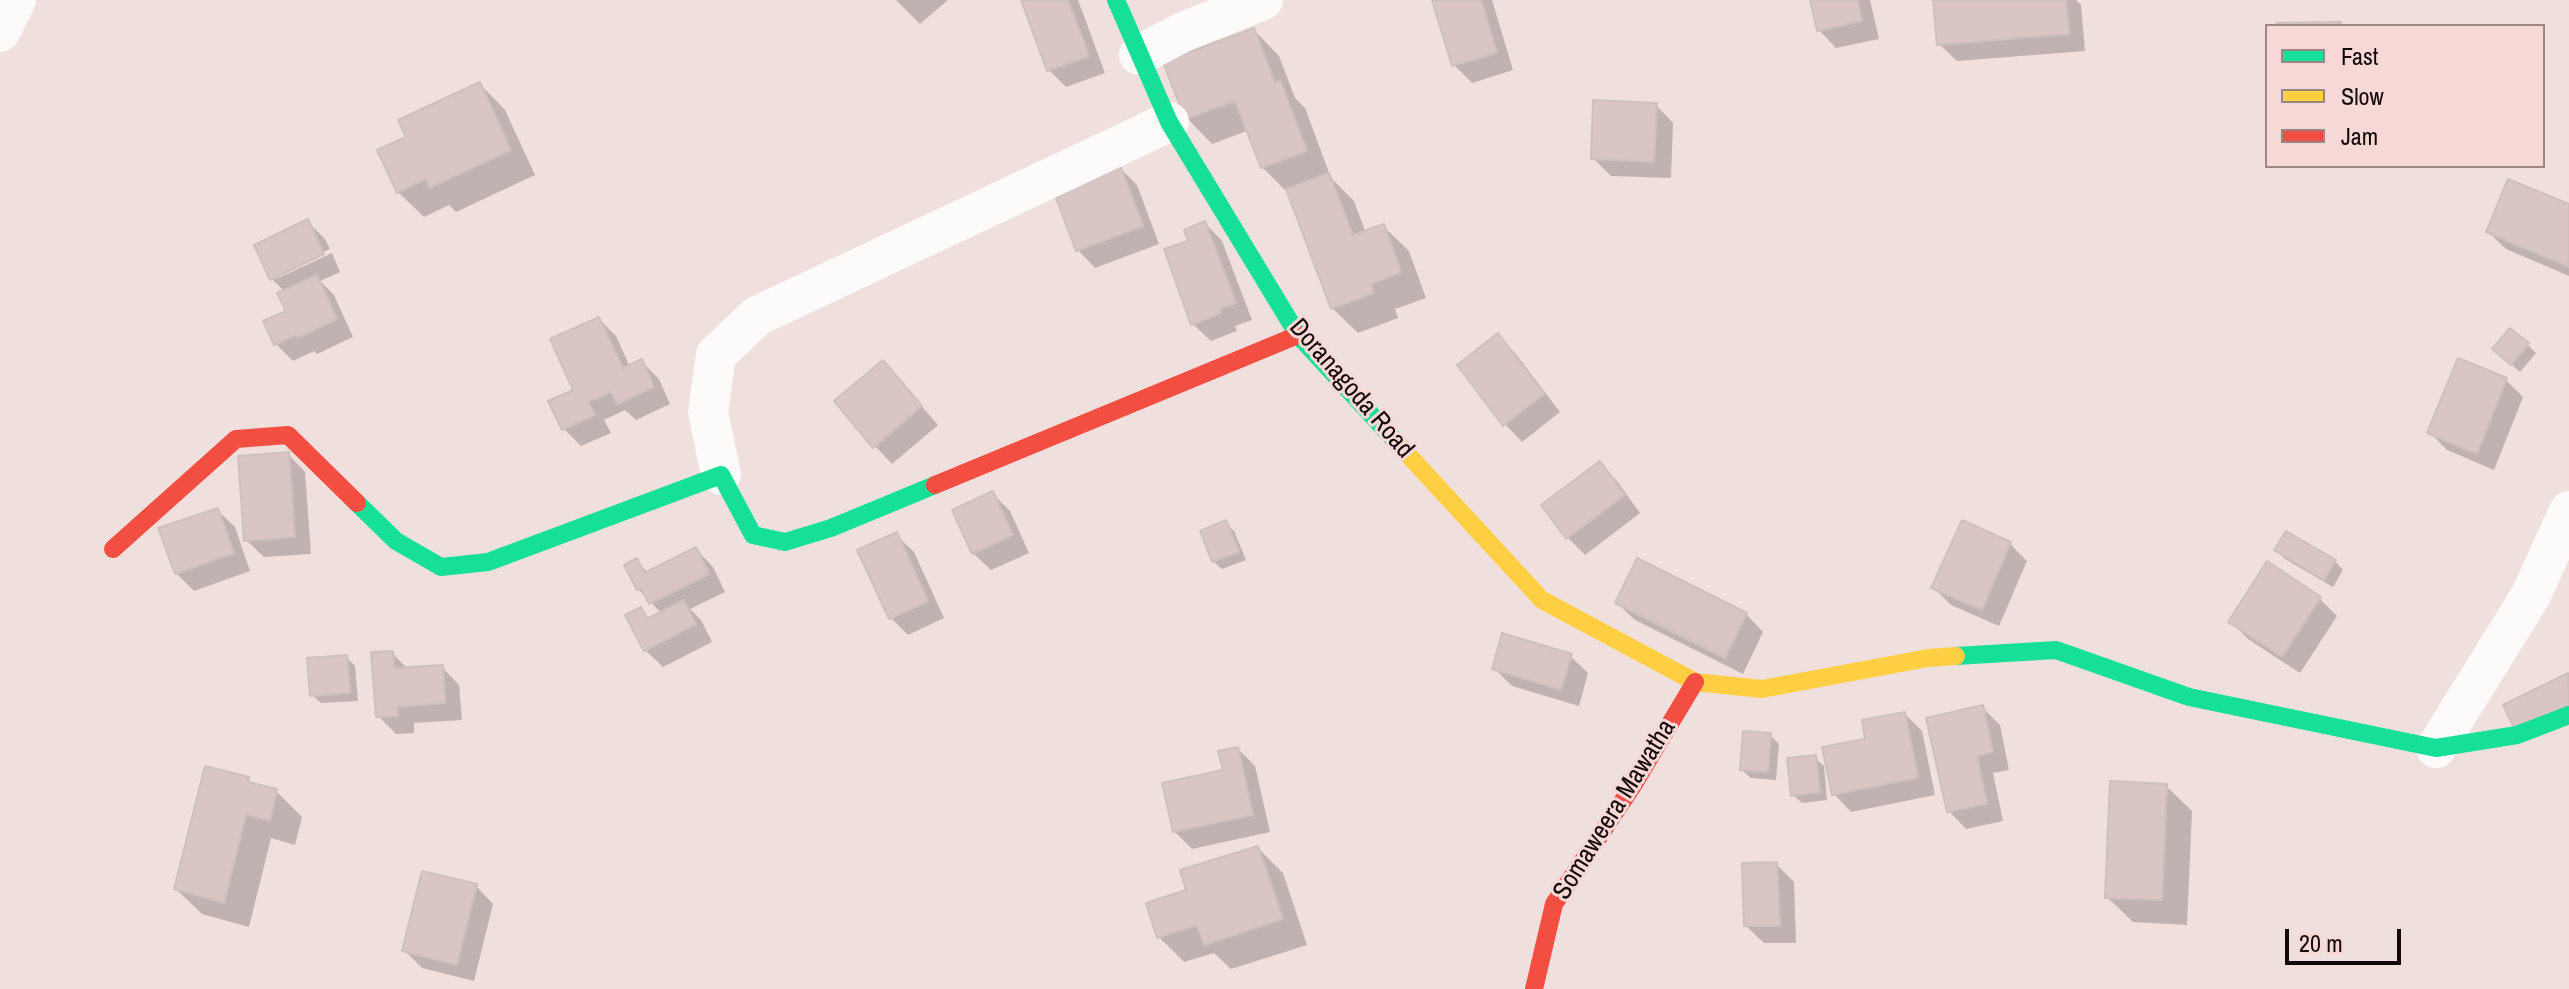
<!DOCTYPE html>
<html>
<head>
<meta charset="utf-8">
<style>
  body { margin:0 }
  #map { position:relative; width:2569px; height:989px; overflow:hidden; background:#efdfdd; font-family:"Archivo Narrow",sans-serif }
  canvas { display:block }
  .legend { position:absolute; left:2265px; top:24px; width:280px; height:144px; box-sizing:border-box; background:#f6d9d6; border:2px solid #9b8684; margin:0; padding:10px 14px; list-style:none; font-size:24px; color:#120908 }
  .legend li { display:flex; align-items:center; gap:16px; height:40px }
  .legend b { width:40px; border:2px solid #9b8684 }
  .scale { position:absolute; left:2285px; top:929px; width:116px; height:36px; box-sizing:border-box; border:4px solid #120908; border-top:0; padding-left:10px; font-size:24px; line-height:28px; white-space:nowrap; color:#120908; -webkit-text-stroke:6px #f6d9d6; paint-order:stroke }
</style>
</head>
<body>
<div id="map">
<canvas width="2569" height="989"></canvas>
<ul class="legend">
<li><b style="height:10px;background:#16e098"></b>Fast</li>
<li><b style="height:10px;background:#ffcf43"></b>Slow</li>
<li><b style="height:10px;background:#f24e42"></b>Jam</li>
</ul>
<div class="scale">20 m</div>
</div>
<script>
const context = document.querySelector('canvas').getContext('2d');
context.lineJoin = 'round';
function paint(path, color) {
  context.fillStyle = color;
  context.fill(path, 'evenodd');
}
function toPath(rows) {
  const path = new Path2D();
  for (const r of rows) {
    path.moveTo(r[0], r[1]);
    for (let i = 2; i < r.length; i += 2) path.lineTo(r[i], r[i + 1]);
  }
  return path;
}
function stroke(path, color, width, dash) {
  context.strokeStyle = color;
  context.lineWidth = width;
  context.lineCap = dash ? 'butt' : 'round';
  context.setLineDash(dash || []);
  context.stroke(path);
}
function label(font, color, halo, rows, align = 'center') {
  context.font = font + ' "Archivo Narrow",sans-serif';
  context.lineWidth = 6;
  context.setLineDash([]);
  context.textBaseline = 'middle';
  context.strokeStyle = halo;
  context.fillStyle = color;
  for (const [text, x, y, turn = 0] of rows) {
    context.save();
    context.translate(x, y);
    context.rotate((+turn || 0) * Math.PI / 180);
    context.textAlign = isNaN(turn) ? turn : align;
    if (halo) context.strokeText(text, 0, 0);
    context.fillText(text, 0, 0);
    context.restore();
  }
}
const shadow = toPath([
  [896,0,948,0,920,24],
  [1023,0,1078,0,1105,73,1066,87,1049,70],
  [1434,0,1492,0,1513,70,1472,83,1454,65],
  [1812,0,1870,0,1879,39,1836,48,1819,30],
  [1935,0,2076,0,2081,5,2085,51,1957,61,1939,44],
  [1254,30,1279,56,1295,98,1305,108,1331,178,1354,201,1366,233,1383,226,1409,251,1426,298,1395,309,1398,318,1358,333,1332,308,1288,193,1262,167,1249,130,1212,144,1187,118],
  [480,84,505,110,535,175,456,212,449,205,424,217,398,192,408,138],
  [1656,105,1673,123,1671,178,1611,176,1593,158],
  [1119,167,1137,185,1159,244,1095,268,1078,250],
  [2569,207,2569,276,2506,249,2488,232],
  [308,222,325,239,330,249,276,274,276,279,332,253,340,272,320,281,334,295,353,337,317,354,314,351,293,361,276,344,288,312,285,292,271,278],
  [1205,223,1222,241,1252,320,1235,326,1237,331,1211,341,1193,324,1190,242],
  [599,319,616,336,630,367,641,361,659,379,670,404,636,420,625,410,604,420,611,433,581,446,563,428],
  [1498,336,1515,353,1560,412,1522,442,1505,424],
  [2527,344,2536,353,2520,372,2503,357],
  [883,362,938,425,892,464,875,446],
  [2506,380,2523,397,2494,470,2447,450,2429,432],
  [288,454,305,472,311,554,264,557,246,540],
  [1600,463,1617,481,1640,513,1585,555,1568,538],
  [993,494,1010,511,1029,553,991,570,973,553],
  [217,510,235,527,250,571,194,591,176,573],
  [1226,523,1234,531,1246,560,1222,569,1213,561],
  [896,535,914,552,944,618,908,635,890,617],
  [2010,544,2027,561,1999,626,1951,605,1934,588],
  [696,549,713,567,725,592,690,609,701,620,712,642,663,667,645,650,640,609,651,620,662,614,638,589,637,561,648,573],
  [2276,550,2335,561,2343,570,2333,587,2285,559],
  [2320,599,2337,616,2300,673,2248,639,2231,622],
  [1617,603,1746,614,1763,632,1743,674,1635,620],
  [392,653,408,669,442,667,459,685,462,720,414,723,414,733,396,734,378,716],
  [1570,656,1588,673,1579,706,1512,686,1494,668],
  [347,658,355,666,358,701,321,703,312,695],
  [1982,707,2000,725,2009,770,1993,773,2003,821,1966,829,1949,811],
  [1905,714,1922,731,1935,795,1851,812,1834,794,1868,740],
  [1770,735,1779,744,1776,780,1751,778,1742,770],
  [1238,749,1255,766,1270,832,1192,849,1174,831,1225,772],
  [1815,758,1824,766,1827,800,1802,803,1793,795],
  [248,779,254,786,276,791,302,817,295,845,271,838,249,927,202,914,176,889],
  [2166,786,2192,811,2187,925,2133,922,2107,897],
  [1258,848,1283,873,1307,945,1231,969,1214,953,1184,962,1159,937,1188,891],
  [1776,864,1794,882,1796,943,1764,943,1746,926],
  [476,886,493,904,474,981,422,968,405,951]
]);
const building = toPath([
  [1021,0,1068,0,1089,56,1047,71,1021,0],
  [1432,0,1481,0,1497,53,1452,66,1432,0],
  [1810,0,1858,0,1862,21,1817,31,1810,0],
  [1933,0,2066,0,2069,34,1937,45,1933,0],
  [2341,22,2341,26,2276,26,2276,23,2341,22],
  [1254,28,1275,83,1280,80,1307,151,1261,168,1235,101,1185,119,1163,62,1254,28],
  [480,82,511,150,429,188,426,179,397,193,377,150,406,137,398,120,480,82],
  [1593,100,1657,103,1654,162,1591,159,1593,100],
  [1120,165,1143,226,1076,251,1053,190,1120,165],
  [1329,173,1353,235,1384,224,1401,272,1371,284,1374,293,1331,309,1286,189,1329,173],
  [2508,179,2569,204,2569,267,2486,232,2508,179],
  [308,219,324,254,270,280,254,245,308,219],
  [1205,221,1236,303,1219,309,1221,313,1191,325,1164,249,1188,241,1184,230,1205,221],
  [317,275,337,319,298,338,296,335,274,345,263,321,286,311,277,293,317,275],
  [599,317,623,368,642,359,654,387,617,404,611,392,588,402,595,415,562,430,548,401,573,390,550,339,599,317],
  [2510,328,2529,343,2511,365,2492,349,2510,328],
  [1498,333,1544,394,1503,426,1457,365,1498,333],
  [2458,358,2507,378,2477,454,2427,433,2458,358],
  [883,360,922,406,873,448,834,401,883,360],
  [289,452,295,537,244,541,238,456,289,452],
  [1600,461,1625,495,1566,539,1541,505,1600,461],
  [993,491,1013,535,972,554,952,510,993,491],
  [218,508,234,553,175,574,158,528,218,508],
  [1226,520,1239,552,1212,562,1200,531,1226,520],
  [1962,520,2011,542,1982,610,1931,588,1962,520],
  [2286,531,2336,560,2324,580,2274,550,2286,531],
  [897,532,928,601,889,619,857,550,897,532],
  [696,547,709,574,649,604,641,588,637,590,624,565,637,558,644,573,696,547],
  [1637,558,1747,613,1725,658,1615,603,1637,558],
  [2267,561,2321,597,2282,657,2228,622,2267,561],
  [684,600,696,624,644,651,625,615,641,607,647,619,684,600],
  [1502,633,1572,654,1561,690,1492,669,1502,633],
  [393,651,394,668,443,665,445,703,397,707,398,716,376,717,371,652,393,651],
  [347,655,350,693,310,696,307,658,347,655],
  [2568,673,2569,708,2517,734,2503,705,2568,673],
  [1983,705,1993,752,1977,756,1987,804,1947,812,1926,718,1983,705],
  [1905,712,1918,778,1832,795,1822,747,1865,739,1862,720,1905,712],
  [1743,731,1771,733,1768,772,1740,770,1743,731],
  [1238,747,1253,815,1173,832,1162,783,1223,770,1218,751,1238,747],
  [1816,755,1820,792,1791,796,1787,758,1816,755],
  [205,766,249,777,248,782,277,789,270,821,246,814,224,903,174,889,205,766],
  [2110,781,2167,784,2162,900,2105,898,2110,781],
  [1258,846,1283,919,1204,945,1197,925,1157,938,1146,903,1186,890,1180,870,1258,846],
  [1777,862,1780,926,1744,926,1742,863,1777,862],
  [422,871,477,884,457,965,402,951,422,871]
]);
const street = toPath([
  [0,32,16,0],
  [1139,55,1185,31,1263,0],
  [721,475,708,412,716,355,757,316,1169,122],
  [2436,748,2531,595,2569,511]
]);
const fast = toPath([
  [1116,0,1169,122,1298,335,1400,446],
  [357,503,396,541,441,567,488,562,721,475,753,535,785,542,831,528,935,485],
  [1956,656,2056,650,2189,697,2436,748,2517,735,2569,715]
]);
const slow = toPath([
  [1400,446,1542,600,1695,682,1762,689,1928,658,1956,656]
]);
const jam = toPath([
  [935,485,1298,335],
  [113,549,236,439,288,435,357,503],
  [1534,989,1554,904,1634,784,1695,682]
]);
const streetNames = [
  ["Doranagoda Road",1351,389,49],
  ["Somaweera Mawatha",1615,810,-58]
];
paint(shadow, '#0003');
paint(building, '#d9c6c4');
stroke(building, '#cdc1bf', 2);
stroke(street, '#fdfafa', 40);
stroke(fast, '#16e098', 18);
stroke(slow, '#ffcf43', 18);
stroke(jam, '#f24e42', 18);
label('26px', '#120908', '#f6d9d6', streetNames);
</script>
</body>
</html>
